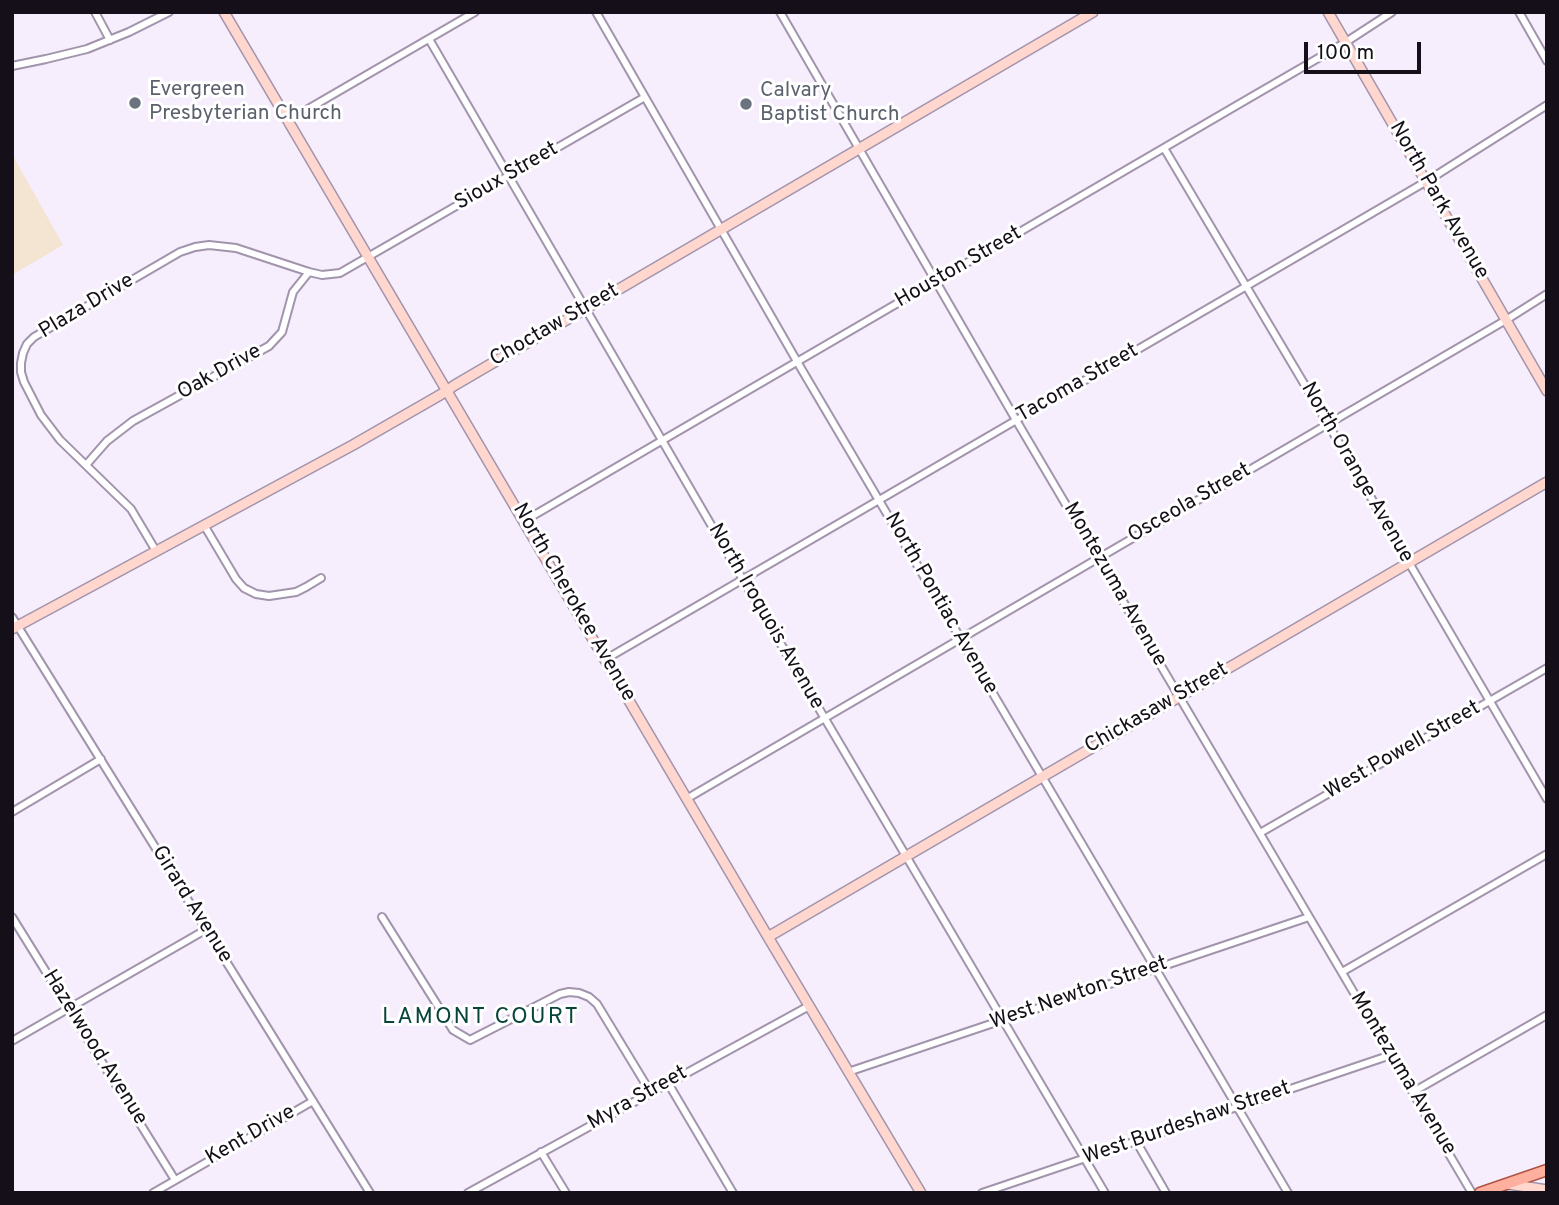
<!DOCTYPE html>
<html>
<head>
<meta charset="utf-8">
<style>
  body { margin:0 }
  #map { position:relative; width:1559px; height:1205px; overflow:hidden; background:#f6edfd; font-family:Overpass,sans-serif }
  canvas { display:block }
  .frame { position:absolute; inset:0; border:14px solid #140f18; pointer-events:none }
  .scale { position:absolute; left:1304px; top:42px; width:117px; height:32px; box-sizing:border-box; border:4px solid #140f18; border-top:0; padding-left:9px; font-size:21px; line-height:24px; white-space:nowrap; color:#140f18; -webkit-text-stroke:5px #fff; paint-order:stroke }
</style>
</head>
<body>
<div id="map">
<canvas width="1559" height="1205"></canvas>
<div class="frame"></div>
<div class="scale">100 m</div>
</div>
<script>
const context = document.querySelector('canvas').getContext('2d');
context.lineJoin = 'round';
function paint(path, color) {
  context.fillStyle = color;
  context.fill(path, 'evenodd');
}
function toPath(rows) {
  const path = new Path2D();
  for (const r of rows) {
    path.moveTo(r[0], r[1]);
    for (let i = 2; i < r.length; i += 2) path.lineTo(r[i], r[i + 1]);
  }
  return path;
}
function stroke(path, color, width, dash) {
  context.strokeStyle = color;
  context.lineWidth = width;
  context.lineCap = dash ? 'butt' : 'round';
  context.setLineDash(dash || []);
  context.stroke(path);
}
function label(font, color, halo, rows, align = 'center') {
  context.font = font + ' Overpass,sans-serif';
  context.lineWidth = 6;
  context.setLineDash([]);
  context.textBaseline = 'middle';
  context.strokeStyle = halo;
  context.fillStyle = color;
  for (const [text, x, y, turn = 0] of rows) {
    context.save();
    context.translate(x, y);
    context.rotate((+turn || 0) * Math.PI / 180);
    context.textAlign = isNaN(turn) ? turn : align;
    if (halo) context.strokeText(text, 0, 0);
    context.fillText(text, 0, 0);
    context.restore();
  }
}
const education = toPath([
  [12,154,63,245,12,275]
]);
const street = toPath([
  [95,12,110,40],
  [596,12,802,370,1288,1193],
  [780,12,1016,420,1472,1193],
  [1519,12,1547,61],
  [429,39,746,585,1105,1193],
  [12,66,46,59,87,49,129,32,169,12],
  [289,120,475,12],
  [1164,148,1328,424,1547,799],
  [86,465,107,441,133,421,269,346,282,332,293,292,309,272],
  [524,521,1246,100,1346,42,1392,12],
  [204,525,236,579,244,588,256,594,269,596,296,592,306,587,321,578],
  [156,551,131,509,60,440,41,415,24,382,21,372,21,363,23,353,27,344,34,337,180,252,195,247,209,245,236,248,309,272,322,275,340,273,645,97],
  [12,617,370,1193],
  [606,659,1427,181,1547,105],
  [688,798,1506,320,1547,294],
  [12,812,101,759],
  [1260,833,1547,668],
  [12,917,175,1180],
  [382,917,453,1030,470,1040,560,994,569,992,579,993,589,997,597,1004,651,1093],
  [1342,972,1547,854],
  [12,1041,207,929],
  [848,1072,1309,917],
  [668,1083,733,1193],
  [1413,1092,1547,1015],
  [1136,1141,1166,1193],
  [541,1152,566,1193],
  [153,1193,313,1101],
  [468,1193,809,1006],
  [982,1193,1391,1055]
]);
const secondary = toPath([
  [224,12,768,937,921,1193],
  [1328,12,1547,391],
  [12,629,353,445,440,395,455,385,1093,12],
  [768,937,1547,482],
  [1508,1184,1547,1190]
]);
const primary = toPath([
  [1480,1193,1547,1170]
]);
const markers = [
  [135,103,7,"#6b7280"],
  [746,104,7,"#6b7280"]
];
const worshipNames = [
  ["Evergreen",149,91],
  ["Presbyterian Church",149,115],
  ["Calvary",760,92],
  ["Baptist Church",760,116]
];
const streetNames = [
  ["Sioux Street",507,177,-30],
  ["North Park Avenue",1438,201,60],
  ["Houston Street",959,268,-30],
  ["Plaza Drive",87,307,-31],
  ["Choctaw Street",555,326,-30],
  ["Oak Drive",220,373,-29],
  ["Tacoma Street",1078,384,-30],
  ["North Orange Avenue",1356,473,60],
  ["Osceola Street",1190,504,-30],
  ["Montezuma Avenue",1114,585,60],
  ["North Cherokee Avenue",573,603,60],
  ["North Pontiac Avenue",940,604,60],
  ["North Iroquois Avenue",765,617,60],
  ["Chickasaw Street",1157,709,-30],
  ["West Powell Street",1403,751,-30],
  ["Girard Avenue",191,905,58],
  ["West Newton Street",1079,994,-19],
  ["Hazelwood Avenue",94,1048,58],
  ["Montezuma Avenue",1402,1074,59],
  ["Myra Street",638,1099,-29],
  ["West Burdeshaw Street",1187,1124,-19],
  ["Kent Drive",251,1136,-30]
];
const neighbourhoodNames = [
  ["LAMONT COURT",481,1018]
];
paint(education, '#f4e5d2');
stroke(street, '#a194ac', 10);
stroke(secondary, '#a194ac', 12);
stroke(primary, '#ad5445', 13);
stroke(street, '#fff', 6);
stroke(secondary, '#ffd7ce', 9);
stroke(primary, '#ffaf9e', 10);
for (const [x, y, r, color] of markers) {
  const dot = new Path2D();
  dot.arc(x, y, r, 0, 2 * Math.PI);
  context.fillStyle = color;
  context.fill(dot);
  stroke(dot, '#fff', 2.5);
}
label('21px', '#5b616d', '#fff', worshipNames, 'left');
label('21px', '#140f18', '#fff', streetNames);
context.letterSpacing = '2px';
label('23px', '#07443a', '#fff', neighbourhoodNames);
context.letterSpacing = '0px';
</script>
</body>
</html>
